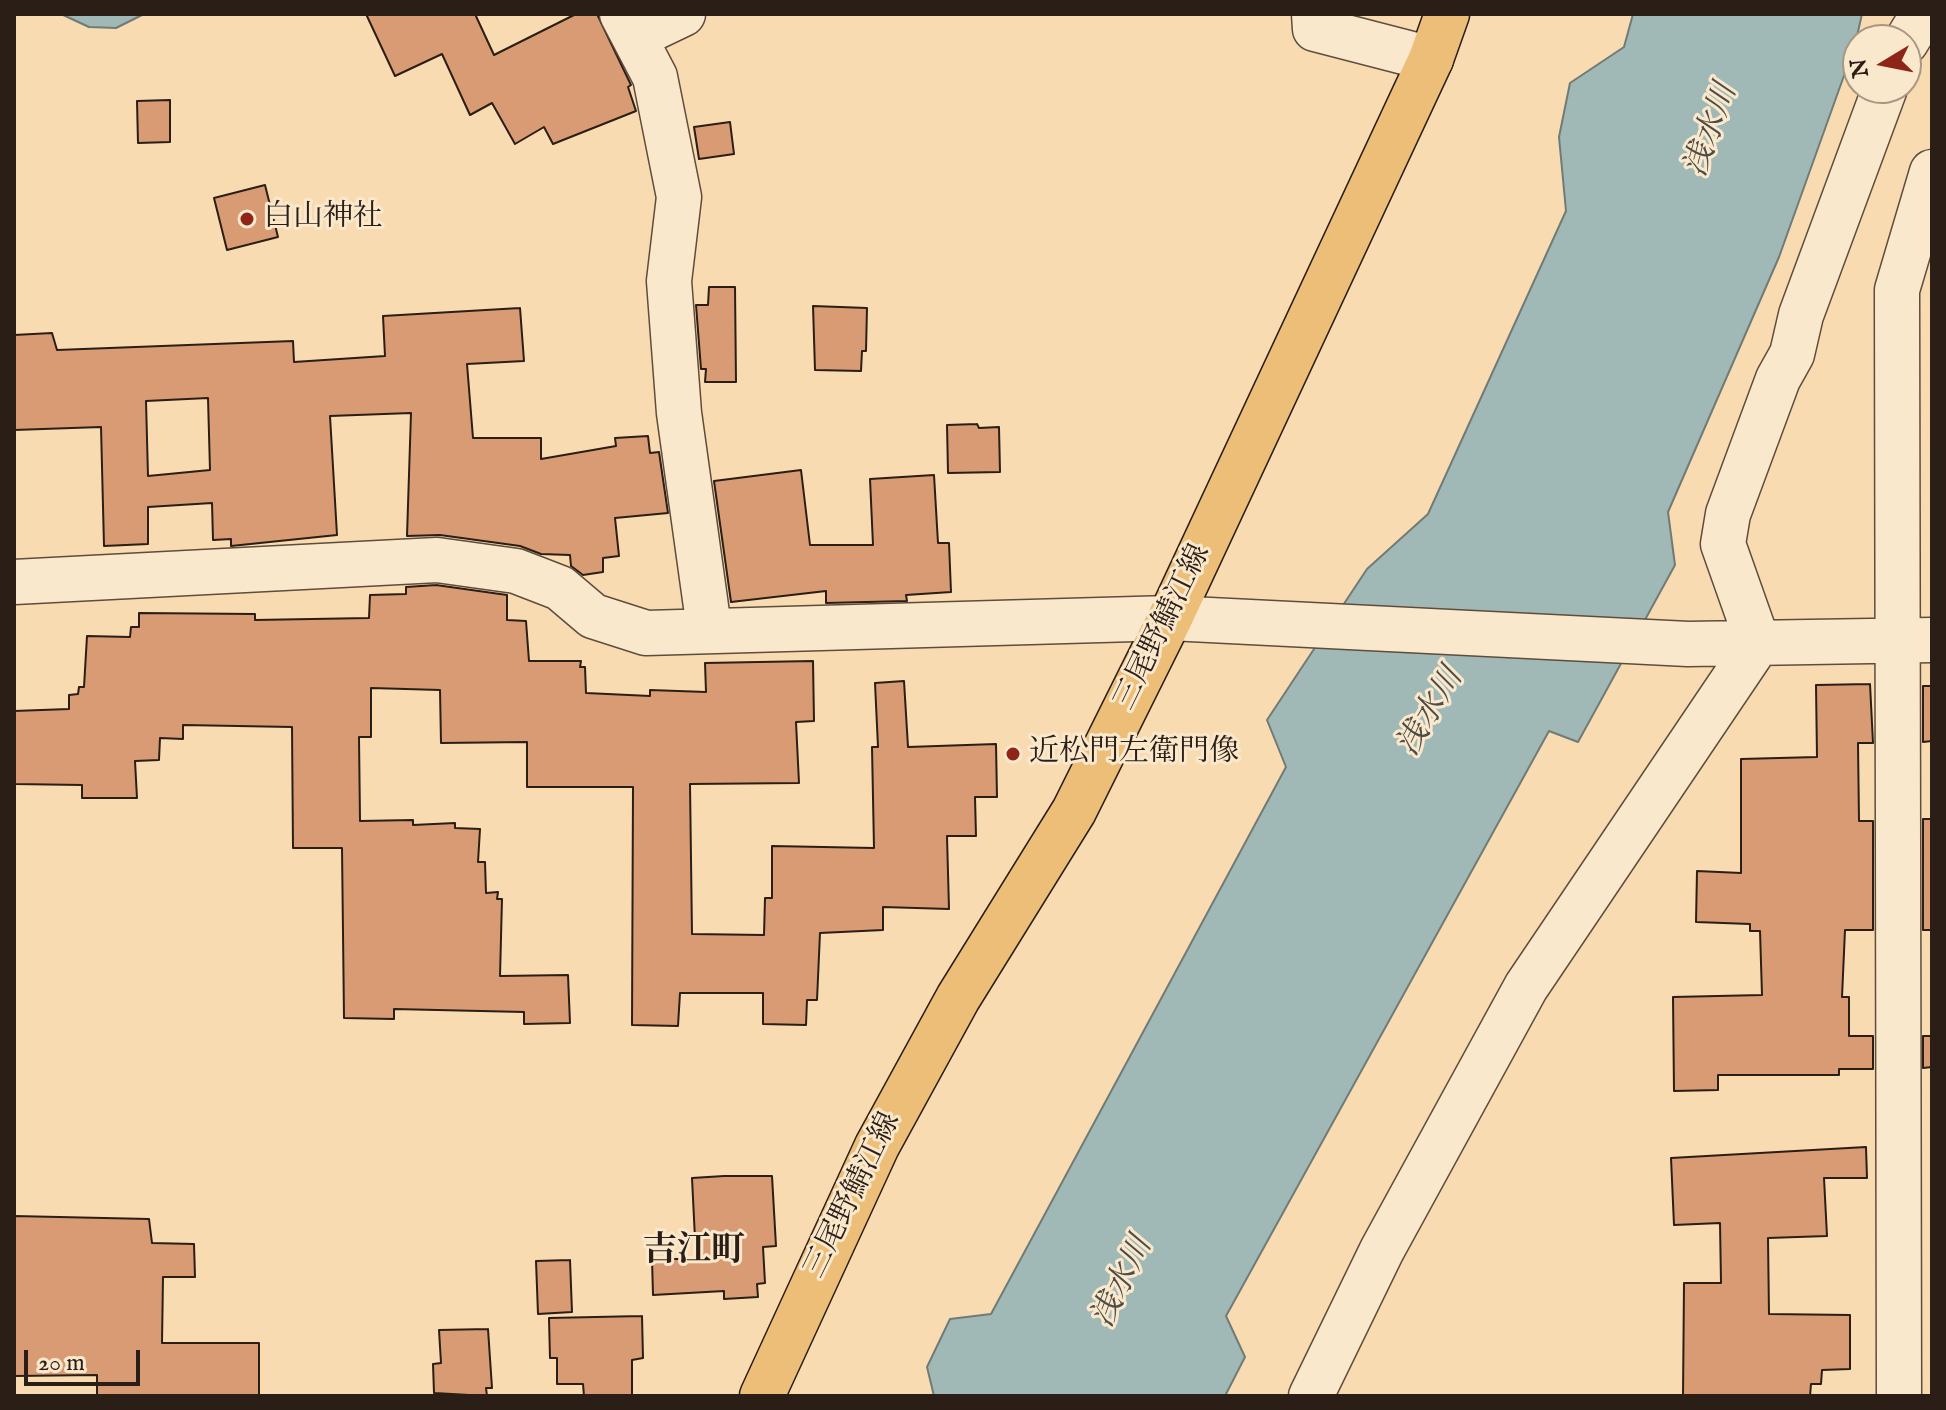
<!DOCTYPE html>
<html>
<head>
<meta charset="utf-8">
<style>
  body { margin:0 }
  #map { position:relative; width:1946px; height:1410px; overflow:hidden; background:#f8dbb1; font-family:"IM FELL English",serif }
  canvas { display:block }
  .frame { position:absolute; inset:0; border:16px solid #2a1e16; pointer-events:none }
  .north { position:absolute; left:1842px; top:24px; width:80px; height:80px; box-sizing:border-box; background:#fae8cc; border:2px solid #a79783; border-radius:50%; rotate:260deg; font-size:22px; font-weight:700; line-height:32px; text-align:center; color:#2a1e16 }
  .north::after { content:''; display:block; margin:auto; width:28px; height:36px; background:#8f2418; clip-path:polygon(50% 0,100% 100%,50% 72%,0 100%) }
  .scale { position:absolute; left:24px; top:1350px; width:116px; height:36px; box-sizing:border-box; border:4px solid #2a1e16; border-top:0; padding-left:10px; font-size:24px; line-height:28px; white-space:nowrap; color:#2a1e16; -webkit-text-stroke:6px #fae8cc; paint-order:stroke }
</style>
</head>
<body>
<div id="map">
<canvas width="1946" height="1410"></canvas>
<div class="frame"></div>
<div class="north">N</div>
<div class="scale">20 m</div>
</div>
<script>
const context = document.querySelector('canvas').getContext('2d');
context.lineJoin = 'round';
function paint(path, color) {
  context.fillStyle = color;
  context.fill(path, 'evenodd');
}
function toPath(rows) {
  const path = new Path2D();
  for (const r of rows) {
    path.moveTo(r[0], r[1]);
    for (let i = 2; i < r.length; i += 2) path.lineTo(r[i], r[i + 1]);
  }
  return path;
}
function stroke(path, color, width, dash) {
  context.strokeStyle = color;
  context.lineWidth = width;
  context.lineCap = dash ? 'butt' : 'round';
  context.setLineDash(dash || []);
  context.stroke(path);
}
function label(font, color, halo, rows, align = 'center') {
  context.font = font + ' "IM FELL English","Noto Serif JP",serif';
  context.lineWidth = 6;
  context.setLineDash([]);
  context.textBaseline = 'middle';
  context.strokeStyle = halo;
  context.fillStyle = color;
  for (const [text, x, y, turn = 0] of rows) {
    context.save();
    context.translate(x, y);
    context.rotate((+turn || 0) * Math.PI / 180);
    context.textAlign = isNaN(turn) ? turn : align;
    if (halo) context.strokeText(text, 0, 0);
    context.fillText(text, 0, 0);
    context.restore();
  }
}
const water = toPath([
  [61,14,144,14,116,28,89,27,61,14],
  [1633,14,1862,14,1855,45,1779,257,1668,512,1675,565,1578,742,1549,731,1226,1316,1245,1357,1225,1396,934,1396,927,1367,950,1319,991,1314,1286,767,1267,720,1367,569,1428,514,1566,211,1559,137,1570,83,1624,47,1633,14]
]);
const building = toPath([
  [366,14,475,14,494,55,576,14,597,14,631,85,628,87,636,111,553,144,544,127,515,144,492,103,470,115,442,54,395,76,366,14],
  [170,100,170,142,138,143,137,101,170,100],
  [730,122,734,154,699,159,694,127,730,122],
  [265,185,278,237,227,250,214,198,265,185],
  [709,287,735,287,736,382,705,382,706,369,701,369,696,305,708,305,709,287],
  [813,306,867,308,866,351,862,351,861,371,815,370,813,306],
  [520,308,524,361,467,364,473,438,541,438,541,459,616,446,615,438,648,436,650,453,659,452,668,513,615,518,619,556,603,558,603,572,583,575,571,566,570,555,541,554,520,546,440,535,407,536,411,413,330,416,337,535,231,546,231,539,213,540,212,503,148,507,148,544,104,546,101,427,14,430,14,335,52,333,57,350,293,341,294,362,385,356,383,316,520,308],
  [208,398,210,470,148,476,146,401,208,398],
  [977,424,979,428,999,427,1000,472,948,473,947,425,977,424],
  [801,470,810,545,873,545,870,479,934,475,938,543,949,543,951,592,906,595,907,601,826,603,826,591,731,602,714,481,801,470],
  [436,585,507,595,507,620,526,621,529,661,581,661,580,667,585,667,586,693,650,696,650,690,706,692,705,663,813,661,814,721,796,722,799,783,690,784,692,934,764,935,765,898,772,898,772,846,874,848,872,747,878,747,875,683,904,681,908,747,996,744,997,797,975,797,976,836,947,836,949,909,883,907,883,930,820,933,817,1000,807,1000,806,1025,763,1024,763,993,680,993,678,1026,632,1025,633,787,527,787,527,742,441,743,440,690,371,688,371,737,359,737,360,821,413,820,413,825,455,823,455,828,480,829,478,862,485,862,486,893,498,892,497,899,502,899,500,976,568,975,570,1023,524,1024,524,1012,394,1009,394,1019,344,1018,342,848,293,848,292,727,183,725,183,739,160,738,159,760,135,761,137,798,82,798,82,785,14,784,14,711,69,709,69,695,78,694,79,687,84,687,87,636,130,637,131,627,139,627,139,613,255,614,255,620,369,618,370,595,406,594,406,587,436,585],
  [1870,684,1873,743,1858,743,1859,821,1873,821,1873,930,1845,930,1842,997,1849,997,1849,1036,1873,1036,1873,1069,1839,1069,1839,1075,1718,1075,1718,1090,1674,1091,1673,997,1762,995,1760,931,1750,931,1750,924,1696,922,1697,871,1741,873,1741,759,1817,757,1816,685,1870,684],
  [1923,686,1932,686,1932,741,1923,742,1923,686],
  [1923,819,1932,819,1932,930,1923,930,1923,819],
  [1923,1036,1932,1036,1932,1067,1923,1068,1923,1036],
  [1866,1147,1867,1178,1824,1178,1827,1236,1768,1238,1769,1314,1850,1315,1850,1369,1822,1370,1821,1384,1811,1384,1810,1396,1683,1396,1684,1283,1721,1283,1720,1223,1674,1225,1671,1158,1866,1147],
  [724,1176,772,1176,776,1246,763,1247,765,1283,757,1284,758,1297,724,1299,724,1291,653,1295,652,1259,696,1259,692,1178,724,1176],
  [14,1216,149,1219,152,1243,194,1244,195,1277,163,1277,162,1343,259,1343,259,1396,97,1396,97,1375,14,1376,14,1216],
  [570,1260,572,1312,538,1314,536,1261,570,1260],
  [642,1316,643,1358,632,1360,632,1396,584,1396,583,1384,557,1384,557,1358,550,1358,549,1318,642,1316],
  [488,1329,492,1388,486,1388,487,1396,434,1393,433,1364,441,1363,439,1330,488,1329]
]);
const minor = toPath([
  [622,14,655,77,679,197,669,281,679,413,709,628],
  [1314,14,1315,29,1431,59],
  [637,36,683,14],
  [1906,42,1923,14],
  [14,582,437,560,516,571,560,588,593,616,646,633,1170,618,1688,644,1932,640],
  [1311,1396,1382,1250,1526,987,1758,643,1723,544,1728,514,1778,379,1792,354,1801,315,1885,88],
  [1899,1396,1897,290,1932,172]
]);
const major = toPath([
  [762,1396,877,1146,958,998,1074,811,1170,618,1431,59,1447,14]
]);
const markers = [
  [247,219,8,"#8f2418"],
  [1013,754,8,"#8f2418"]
];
const poiNames = [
  ["白山神社",263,219],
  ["近松門左衛門像",1029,754]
];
const streetNames = [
  ["三尾野鯖江線",1164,628,-64],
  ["三尾野鯖江線",854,1196,-64]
];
const waterNames = [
  ["浅水川",1713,131,-70],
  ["浅水川",1432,713,-59],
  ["浅水川",1124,1283,-64]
];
const quarterNames = [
  ["吉江町",694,1253]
];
paint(water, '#a1b9b6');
stroke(water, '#717b76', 2);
paint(building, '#d99b73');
stroke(building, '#2a1e16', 2);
stroke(minor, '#5e4d3d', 47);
stroke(major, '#2a1e16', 47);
stroke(minor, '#fae8cc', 44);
stroke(major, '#ecbe78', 44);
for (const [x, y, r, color] of markers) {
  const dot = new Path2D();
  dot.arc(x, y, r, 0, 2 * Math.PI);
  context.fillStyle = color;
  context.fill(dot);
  stroke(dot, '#fae8cc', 3);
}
label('30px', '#2a1e16', '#fae8cc', poiNames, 'left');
label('30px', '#2a1e16', '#fae8cc', streetNames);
label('italic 32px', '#4e4c46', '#fae8cc', waterNames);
label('bold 34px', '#2a1e16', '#fae8cc', quarterNames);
</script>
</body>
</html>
